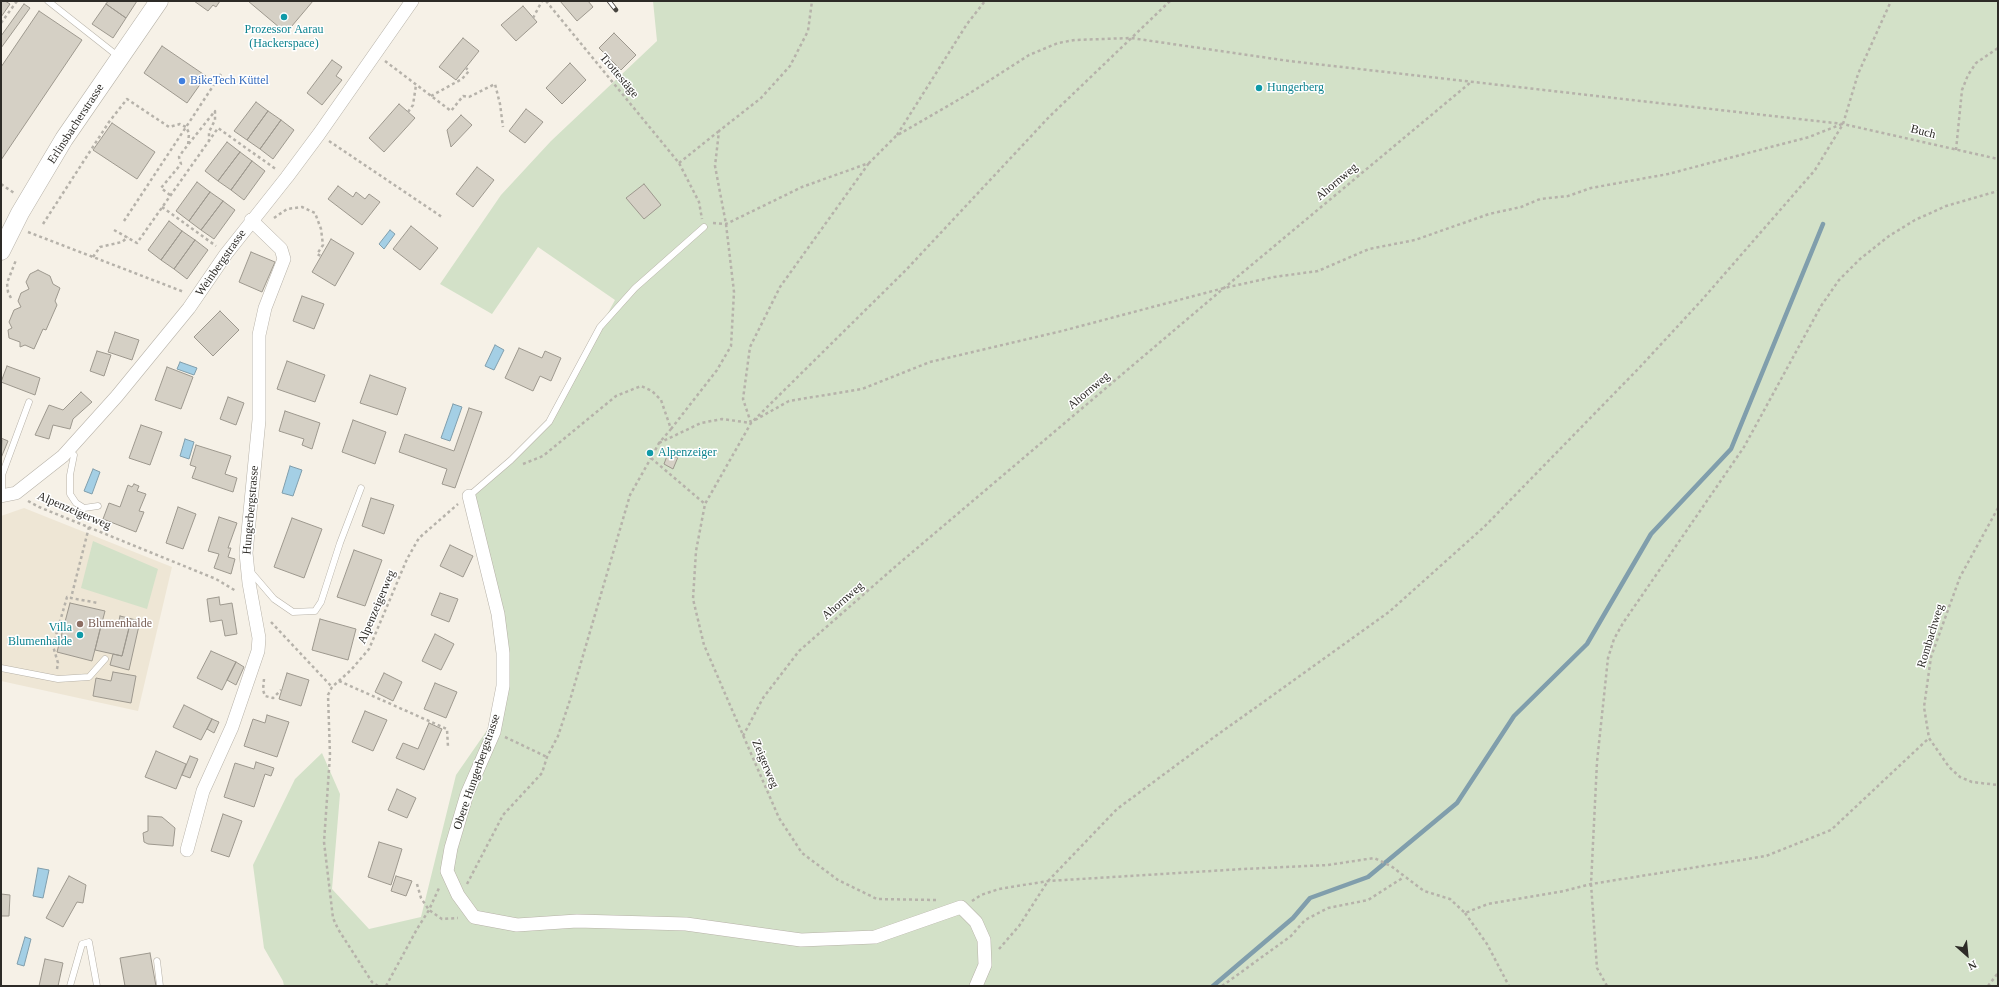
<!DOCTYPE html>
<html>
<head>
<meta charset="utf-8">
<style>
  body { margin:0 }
  #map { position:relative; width:1999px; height:987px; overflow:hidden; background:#f6f1e7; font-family:Georgia,serif }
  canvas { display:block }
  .frame { position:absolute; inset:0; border:2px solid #2d2b27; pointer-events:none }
  .north { position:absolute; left:1947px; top:935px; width:40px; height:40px; -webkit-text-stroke:3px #fff; paint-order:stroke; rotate:153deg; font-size:11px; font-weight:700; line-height:16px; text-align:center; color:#2d2b27 }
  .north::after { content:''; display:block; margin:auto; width:14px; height:18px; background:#2d2b27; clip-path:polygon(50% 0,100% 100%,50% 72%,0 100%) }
</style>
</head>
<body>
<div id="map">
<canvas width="1999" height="987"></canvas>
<div class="frame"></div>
<div class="north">N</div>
</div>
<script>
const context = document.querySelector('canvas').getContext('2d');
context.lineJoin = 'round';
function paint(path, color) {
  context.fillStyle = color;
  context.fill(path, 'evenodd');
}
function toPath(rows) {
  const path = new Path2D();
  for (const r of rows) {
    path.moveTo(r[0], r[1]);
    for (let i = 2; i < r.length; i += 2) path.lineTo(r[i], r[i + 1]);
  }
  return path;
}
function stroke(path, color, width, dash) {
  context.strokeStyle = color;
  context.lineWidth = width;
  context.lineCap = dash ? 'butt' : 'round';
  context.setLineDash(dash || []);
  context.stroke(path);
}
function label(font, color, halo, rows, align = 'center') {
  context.font = font + ' Georgia,serif';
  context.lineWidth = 3;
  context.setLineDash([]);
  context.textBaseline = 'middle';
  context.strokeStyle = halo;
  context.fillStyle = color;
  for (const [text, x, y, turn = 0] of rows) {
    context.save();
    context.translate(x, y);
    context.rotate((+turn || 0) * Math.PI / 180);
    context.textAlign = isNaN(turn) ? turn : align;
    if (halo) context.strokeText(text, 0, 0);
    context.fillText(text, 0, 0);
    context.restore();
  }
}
const built = toPath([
  [24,508,172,567,138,711,1,681,1,516]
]);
const green = toPath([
  [653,1,1998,1,1998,986,284,986,283,981,264,948,253,865,295,779,322,753,340,794,332,889,369,929,421,917,456,775,499,713,503,653,469,496,549,422,615,300,538,247,492,314,440,284,501,195,551,141,657,41],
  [93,541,158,569,147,609,81,588]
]);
const water = toPath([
  [390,230,395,234,384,249,379,244,390,230],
  [495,345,504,350,494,370,485,366,495,345],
  [180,362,197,368,194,375,177,369,180,362],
  [453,404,462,407,450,441,441,438,453,404],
  [185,439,194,442,189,459,180,456,185,439],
  [290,466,302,470,293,496,282,493,290,466],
  [93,469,100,472,92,494,84,491,93,469],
  [38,868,49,870,43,898,33,896,38,868],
  [25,937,31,939,24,966,17,964,25,937]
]);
const stream = toPath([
  [1213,986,1293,918,1310,898,1368,877,1457,803,1514,716,1587,644,1651,534,1731,449,1823,224]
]);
const building = toPath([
  [1,1,5,1,10,4,1,17,1,1],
  [108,1,137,1,126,18,106,4,108,1],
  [194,1,220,1,216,7,213,5,208,11,194,1],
  [248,1,313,1,286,33,248,1],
  [560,1,588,1,593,7,577,21,560,1],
  [24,4,30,8,1,48,1,36,24,4],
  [106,4,126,18,113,38,92,24,106,4],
  [523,6,537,22,516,41,501,25,523,6],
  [39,11,82,40,1,160,1,67,39,11],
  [614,33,636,55,621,70,599,48,614,33],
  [463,38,479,51,456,80,439,67,463,38],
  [162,46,206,76,187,103,144,73,162,46],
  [332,60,342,67,336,76,342,80,322,105,307,93,332,60],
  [570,63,586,80,562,104,546,88,570,63],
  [256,102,268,111,247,140,234,131,256,102],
  [399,104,415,118,384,152,369,138,399,104],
  [526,109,543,122,525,143,509,131,526,109],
  [268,111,281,120,260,149,247,140,268,111],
  [461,115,472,125,451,147,447,130,461,115],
  [281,120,294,130,273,159,260,149,281,120],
  [112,123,155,152,137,179,93,150,112,123],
  [227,142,240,152,218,181,205,171,227,142],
  [240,152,252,161,231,190,218,181,240,152],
  [252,161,265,171,244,200,231,190,252,161],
  [477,167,494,180,473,207,456,194,477,167],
  [197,182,210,192,189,221,176,211,197,182],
  [644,184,661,205,644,219,626,198,644,184],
  [338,186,353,197,356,192,365,199,369,194,380,202,362,225,328,199,338,186],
  [210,192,223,201,201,230,189,221,210,192],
  [223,201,235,210,214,239,201,230,223,201],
  [169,221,182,231,161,260,148,250,169,221],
  [411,226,438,248,420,270,393,249,411,226],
  [182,231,195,240,174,269,161,260,182,231],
  [331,239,354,253,335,286,312,272,331,239],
  [195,240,208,250,187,279,174,269,195,240],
  [251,252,275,262,262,292,239,282,251,252],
  [38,270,50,276,53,284,60,288,55,301,57,305,46,330,43,329,34,349,25,345,20,347,20,342,9,338,8,330,12,328,9,322,14,310,21,307,18,301,21,293,29,289,26,282,30,274,38,270],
  [302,296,324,304,314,329,293,321,302,296],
  [220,311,239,330,213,356,194,337,220,311],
  [115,332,139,340,132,360,108,352,115,332],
  [519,348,542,358,545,351,561,358,551,381,540,376,533,391,505,378,519,348],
  [97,351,111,355,104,376,90,371,97,351],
  [287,361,325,375,315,402,277,389,287,361],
  [7,366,40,378,35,395,1,382,7,366],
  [167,367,193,377,181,409,155,400,167,367],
  [370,375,406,388,397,415,360,403,370,375],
  [81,392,92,402,73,419,70,429,53,425,49,439,35,435,49,405,63,410,81,392],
  [228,397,244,403,236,425,220,419,228,397],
  [469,408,482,412,455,488,442,484,447,469,399,452,405,434,454,451,469,408],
  [285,411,320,423,312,449,302,445,304,439,279,431,285,411],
  [353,420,386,432,375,464,342,452,353,420],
  [141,425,162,432,150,465,129,458,141,425],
  [1,438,8,441,1,458,2,440,1,438],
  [196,445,231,456,225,474,237,478,233,492,192,478,196,467,190,465,196,445],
  [667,456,678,457,673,469,664,464,667,456],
  [134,484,139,486,137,491,146,494,139,511,144,512,136,532,103,519,109,503,120,507,128,485,132,487,134,484],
  [371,498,394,505,384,534,362,526,371,498],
  [178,507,196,514,183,549,166,543,178,507],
  [219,517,237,523,228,548,231,548,228,557,235,559,231,574,214,568,219,554,208,551,219,517],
  [292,518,322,529,304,578,274,567,292,518],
  [450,545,473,556,463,577,440,566,450,545],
  [354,550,382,560,365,606,337,597,354,550],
  [440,593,458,599,449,622,431,615,440,593],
  [219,597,220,605,232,603,237,634,225,636,222,620,210,622,207,599,219,597],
  [70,603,105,611,92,661,57,652,70,603],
  [120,616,140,621,129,670,110,665,113,654,122,656,129,628,118,625,120,616],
  [320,619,356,629,348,660,312,650,320,619],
  [102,621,129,628,122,656,95,650,102,621],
  [435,634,454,644,441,670,422,661,435,634],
  [211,651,236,662,222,690,197,678,211,651],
  [236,662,244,667,236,685,227,680,236,662],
  [113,672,136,676,131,703,93,696,96,678,111,681,113,672],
  [287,673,309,680,301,706,279,699,287,673],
  [384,673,402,682,393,701,375,692,384,673],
  [435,683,457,692,446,718,424,709,435,683],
  [184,705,212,719,201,740,173,727,184,705],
  [365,711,387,720,373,751,352,742,365,711],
  [267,715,289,722,277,757,244,746,253,719,265,723,267,715],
  [212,719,219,722,214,733,207,729,212,719],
  [429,723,442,729,424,770,396,758,403,743,418,749,429,723],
  [156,751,186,764,176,789,145,777,156,751],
  [190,756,198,759,190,778,182,775,190,756],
  [256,762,274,768,271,776,265,774,254,807,224,797,235,763,254,769,256,762],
  [397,789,416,798,407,818,388,810,397,789],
  [223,814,242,821,229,857,211,851,223,814],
  [148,816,162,817,175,828,173,846,148,844,144,842,143,833,148,831,148,816],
  [379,842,402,849,391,885,368,877,379,842],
  [69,876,86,885,83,903,77,902,63,927,46,918,69,876],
  [396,876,412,881,406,896,391,891,396,876],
  [1,894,10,895,9,916,1,916,1,894],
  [150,953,156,986,125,986,120,958,150,953],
  [45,959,63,963,58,986,39,986,45,959]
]);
const path = toPath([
  [546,1,679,163,699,202,702,219],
  [533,18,542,1],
  [1,23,17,1],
  [385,61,451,111,463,96,469,97,495,84,500,104,503,127],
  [431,96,462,79,469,71,466,68],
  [408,112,413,105,416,85],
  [897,135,967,24,985,1],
  [329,141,442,217],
  [1956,150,1962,90,1968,75,1976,63,1998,48],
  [679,163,719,131],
  [1,184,14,193],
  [170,195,161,188,181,164,179,157,183,151,215,111,215,120,209,132,209,141],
  [162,207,216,246],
  [274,218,287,209,302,207,315,213,321,229,323,245,317,254,321,256],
  [124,221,221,74],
  [713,223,726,224,802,187,869,163,896,136,970,93,1029,55,1058,43,1075,40,1131,38,1289,61,1843,124,1998,159],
  [43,224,109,122,127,99,169,127,180,124,186,127,189,133,188,146],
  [114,230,137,243,218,128,277,170],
  [28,232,184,292],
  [93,257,100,247,122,242,128,237],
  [11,298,8,292,7,283,16,260],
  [755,420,789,401,862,389,930,362,1062,331,1224,288,1274,277,1318,271,1369,249,1415,240,1489,214,1521,207,1540,199,1568,196,1591,188,1668,174,1809,137,1842,124],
  [751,423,743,399,750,347,780,287,869,163],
  [671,429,717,370,731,346,734,292,726,224,715,166,719,131,761,98,790,66,808,31,812,1],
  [659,443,701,423,722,419,751,423],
  [523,464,543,456,616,396,641,386,652,391,661,400,671,429,659,443,651,458,705,504],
  [28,501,39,507,216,579,236,591],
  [1998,508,1960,577,1944,621,1931,657,1924,707,1929,738,1949,767,1960,777,1972,782,1998,785],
  [89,527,71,598,98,603],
  [271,622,332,687],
  [57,669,58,663,53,646,67,597,71,598],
  [264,679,263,690,265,696,273,698,281,690],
  [339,681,447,729,448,747],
  [743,736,763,698,799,651,896,566,1224,288,1471,82],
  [505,737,547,757],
  [417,884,421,898,429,910,442,919,458,918],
  [467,884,503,815,542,773,547,757,558,736,570,700,630,495,651,458],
  [936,900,877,899,838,880,802,853,779,818,704,645,693,599,696,551,705,504,751,423,906,270,1049,117,1170,1],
  [972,901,981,895,999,889,1048,881,1243,869,1328,865,1374,858,1391,866,1424,891,1450,899,1465,913,1488,904,1564,891,1591,884,1766,856,1831,830,1929,738],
  [1465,913,1487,944,1509,986],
  [999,949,1019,926,1048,881,1117,809,1213,738,1389,612,1485,526,1640,367,1701,301,1815,170,1843,124,1858,74,1891,1],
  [378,986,372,982,338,929,333,918,324,842,330,755,328,695,332,687,351,670,369,649,407,559,419,538,458,504],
  [386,986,417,929,429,910,439,888],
  [1222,986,1291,936,1305,920,1328,908,1368,900,1404,877],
  [1607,986,1597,968,1591,884,1597,762,1608,658,1614,639,1623,623,1744,447,1821,306,1839,280,1860,259,1889,236,1915,220,1946,206,1998,191],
  [1988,986,1998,973]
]);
const service = toPath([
  [48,1,119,57],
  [68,451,74,455,70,475,70,494,76,503,84,508,98,506],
  [2,495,2,475,29,402],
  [469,496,511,460,549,422,600,327,635,288,704,227],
  [250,571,274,599,293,612,315,611,321,602,340,543,361,488],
  [1,668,58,679,89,677,105,659],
  [157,961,160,986],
  [70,986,82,944,89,942,97,986]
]);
const minor = toPath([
  [1,496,16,493,63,456,117,396,189,308,226,254,287,177,319,134,412,1],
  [469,496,498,614,503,653,503,686,494,732,467,794,451,848,447,871,458,895,474,917,517,925,577,921,686,924,801,940,875,937,961,907,976,922,984,940,985,965,976,986],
  [187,850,203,791,232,727,258,651,259,638,249,583,246,553,259,420,259,335,265,308,284,259,281,249,251,220]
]);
const secondary = toPath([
  [1,251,20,213,64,139,159,1]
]);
const rail = toPath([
  [609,1,616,10]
]);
const markers = [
  [284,17,4,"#0f9aa8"],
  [182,81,4,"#3f7fe0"],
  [1259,88,4,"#0f9aa8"],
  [650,453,4,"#0f9aa8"],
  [80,624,4,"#8d6e63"],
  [80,635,4,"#0f9aa8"]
];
const cultureNames = [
  ["Prozessor Aarau",284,30,"center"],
  ["(Hackerspace)",284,44,"center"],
  ["Hungerberg",1267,88],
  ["Alpenzeiger",658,453],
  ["Villa",72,628,"right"],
  ["Blumenhalde",72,642,"right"]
];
const streetNames = [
  ["Trottestäge",619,76,50],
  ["Erlinsbacherstrasse",76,124,-57],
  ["Buch",1923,132,14],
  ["Ahornweg",1337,182,-40],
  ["Weinbergstrasse",221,263,-55],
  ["Ahornweg",1089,391,-40],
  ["Hungerbergstrasse",251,510,-85],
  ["Alpenzeigerweg",74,511,23],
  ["Ahornweg",843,601,-41],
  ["Alpenzeigerweg",377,607,-67],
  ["Rombachweg",1931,636,-73],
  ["Zeigerweg",765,764,67],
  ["Obere Hungerbergstrasse",477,772,-71]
];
const shopNames = [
  ["BikeTech Küttel",190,81]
];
const educationNames = [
  ["Blumenhalde",88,624]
];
paint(built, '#eee6d5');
paint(green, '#d3e1c8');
paint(water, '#a4cfe5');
stroke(water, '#809eac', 1);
stroke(stream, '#809eac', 4.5);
paint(building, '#d5d0c5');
stroke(building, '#9d988e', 1);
stroke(service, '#b7b2a8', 7);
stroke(minor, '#b7b2a8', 14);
stroke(secondary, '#b7b2a8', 19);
stroke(path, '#b6b2aa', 2.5, [3, 3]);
stroke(service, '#fff', 6);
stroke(minor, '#fff', 13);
stroke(secondary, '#fff', 18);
stroke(rail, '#474540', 4.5);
stroke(rail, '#fff', 3, [9]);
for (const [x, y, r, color] of markers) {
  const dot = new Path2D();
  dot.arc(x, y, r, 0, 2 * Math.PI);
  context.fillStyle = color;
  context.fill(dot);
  stroke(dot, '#fff', 1.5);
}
label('12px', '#0d838f', '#fff', cultureNames, 'left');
label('12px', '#2d2b27', '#fff', streetNames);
label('12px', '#366cbe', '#fff', shopNames, 'left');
label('12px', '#785e54', '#fff', educationNames, 'left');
</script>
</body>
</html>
